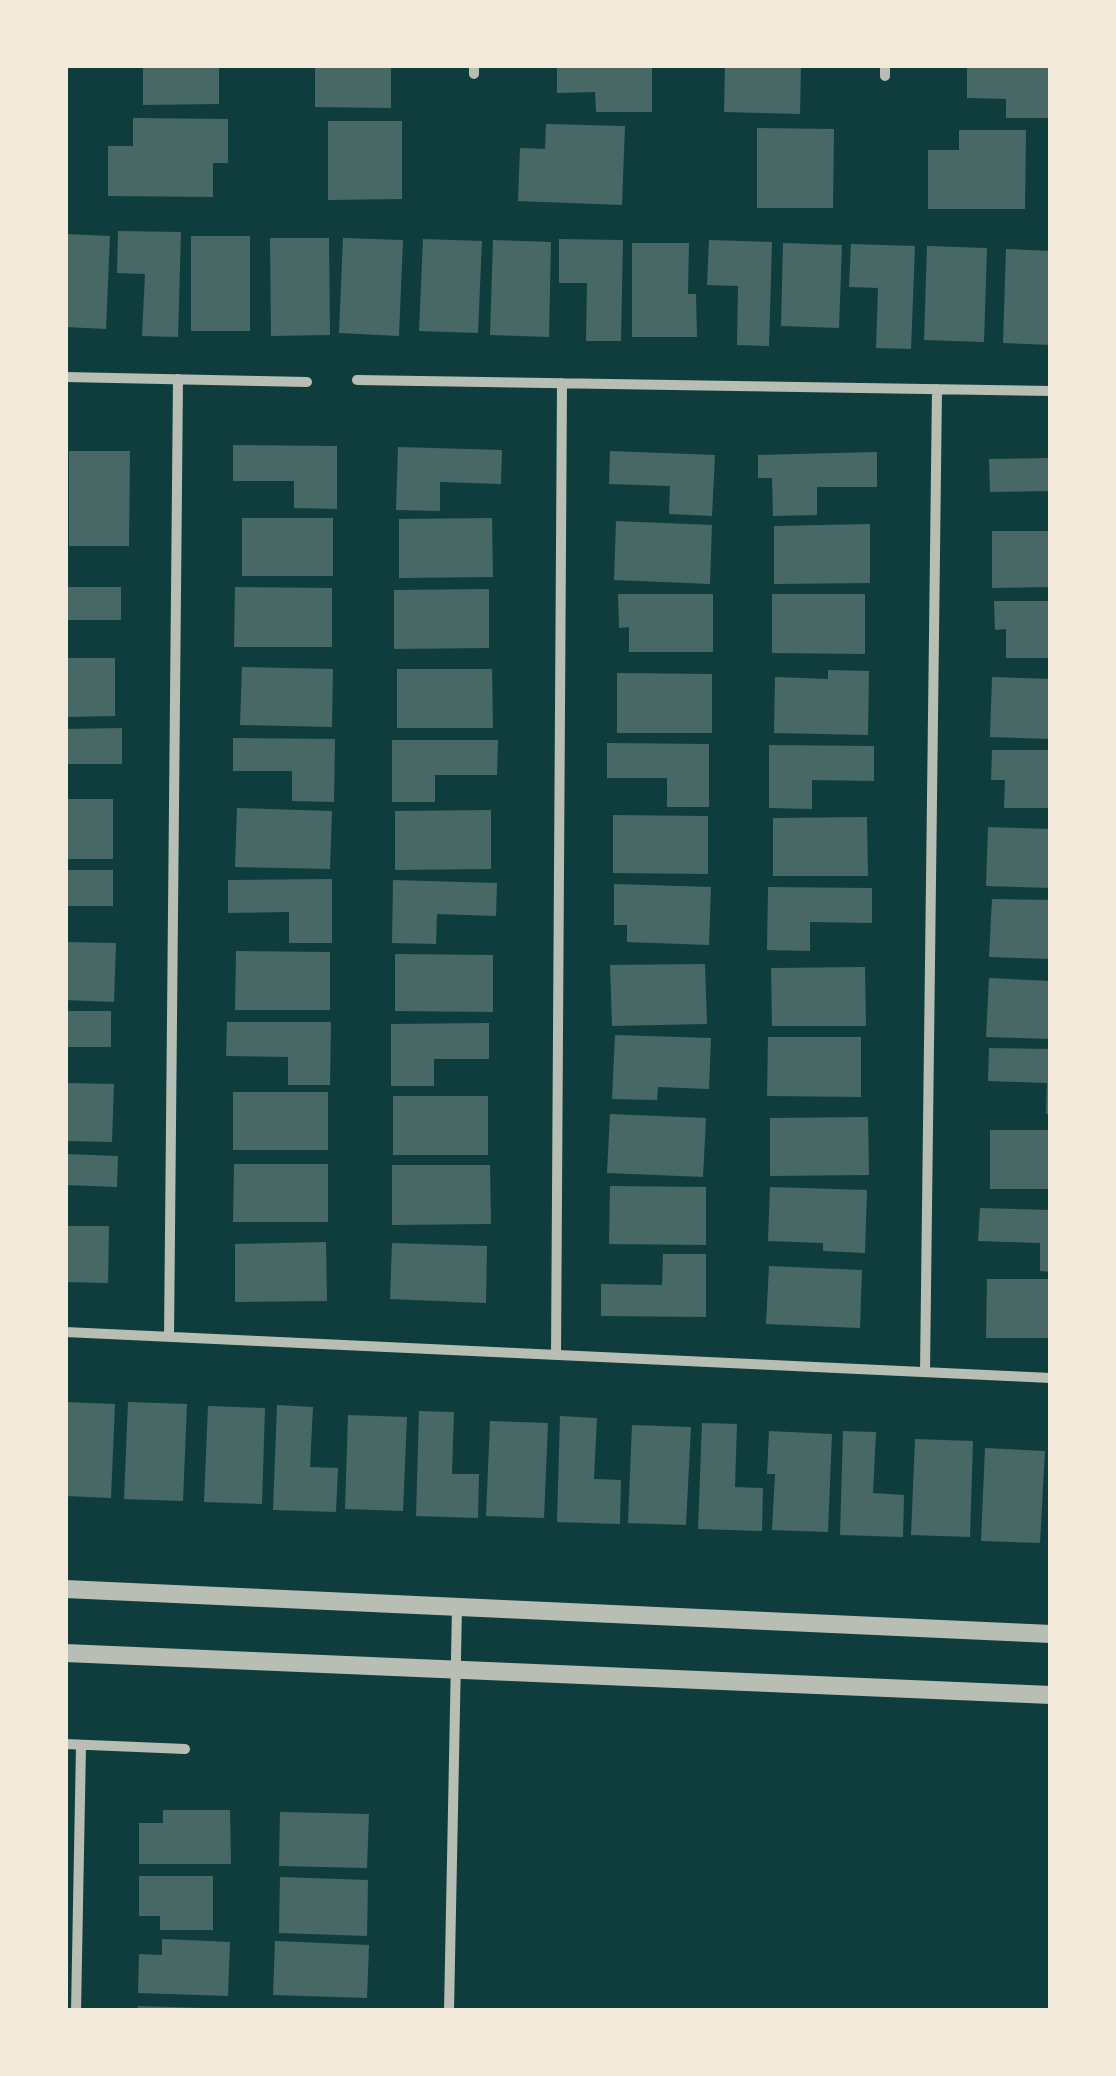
<!DOCTYPE html>
<html>
<head>
<meta charset="utf-8">
<style>
  body { margin:0 }
  #map { position:relative; width:1116px; height:2076px; overflow:hidden; background:#0f3d3e; font-family:Rubik,sans-serif }
  canvas { display:block }
  .frame { position:absolute; inset:0; border:68px solid #f1e9da; pointer-events:none }
</style>
</head>
<body>
<div id="map">
<canvas width="1116" height="2076"></canvas>
<div class="frame"></div>
</div>
<script>
const context = document.querySelector('canvas').getContext('2d');
context.lineJoin = 'round';
function paint(path, color) {
  context.fillStyle = color;
  context.fill(path, 'evenodd');
}
function toPath(rows) {
  const path = new Path2D();
  for (const r of rows) {
    path.moveTo(r[0], r[1]);
    for (let i = 2; i < r.length; i += 2) path.lineTo(r[i], r[i + 1]);
  }
  return path;
}
function stroke(path, color, width, dash) {
  context.strokeStyle = color;
  context.lineWidth = width;
  context.lineCap = dash ? 'butt' : 'round';
  context.setLineDash(dash || []);
  context.stroke(path);
}
const building = toPath([
  [143,65,219,65,219,104,143,105],
  [315,65,391,65,391,108,315,107],
  [557,65,652,65,652,112,596,112,595,92,557,93],
  [725,65,801,65,800,114,724,112],
  [967,65,1051,65,1051,118,1006,118,1006,99,967,98],
  [133,118,228,119,228,163,213,163,213,197,108,196,108,146,133,146],
  [328,121,402,121,402,199,328,200],
  [546,124,625,126,622,205,518,201,520,148,545,149],
  [757,128,834,129,833,208,757,208],
  [959,130,1026,130,1025,209,928,209,928,150,959,150],
  [118,231,181,232,178,337,142,336,145,274,117,273],
  [65,234,110,236,106,329,65,327],
  [191,236,250,236,250,331,191,331],
  [270,238,329,238,330,335,271,336],
  [343,238,403,240,399,336,339,333],
  [423,239,482,241,478,333,419,331],
  [559,239,623,240,621,341,586,341,587,283,559,283],
  [493,240,551,242,549,337,490,335],
  [709,240,772,242,769,346,737,345,738,286,707,285],
  [632,243,689,243,688,294,696,294,697,337,632,337],
  [783,243,842,245,839,328,781,326],
  [851,244,915,246,911,349,876,348,878,288,849,287],
  [927,246,987,248,984,342,924,340],
  [1006,249,1051,251,1051,345,1003,343],
  [233,445,337,446,337,509,294,508,294,481,233,481],
  [398,447,502,450,501,484,440,482,440,511,396,510],
  [69,451,130,451,129,546,69,546],
  [610,451,715,455,712,516,669,514,670,486,609,484],
  [877,452,877,487,817,487,817,515,773,516,772,478,758,478,758,455],
  [1051,458,1051,491,990,492,989,459],
  [242,518,333,518,333,576,242,576],
  [492,518,493,577,399,578,399,519],
  [616,521,712,525,710,584,614,580],
  [870,524,870,583,774,584,774,526],
  [992,531,1051,531,1051,587,992,588],
  [65,587,121,587,121,620,65,620],
  [235,587,332,588,332,647,234,647],
  [489,589,489,648,394,649,394,590],
  [618,594,713,594,713,652,629,652,629,627,619,628],
  [772,594,865,594,865,654,772,653],
  [994,601,1051,601,1051,658,1006,658,1006,629,995,630],
  [65,658,115,658,115,716,65,717],
  [242,667,333,669,332,727,240,725],
  [397,669,492,669,493,728,397,728],
  [828,670,869,671,868,735,774,733,775,677,828,679],
  [617,673,712,674,712,733,617,733],
  [992,677,1051,679,1051,739,990,737],
  [122,728,122,764,65,764,65,729],
  [233,738,335,739,334,802,292,801,292,771,233,771],
  [392,740,498,740,497,775,435,775,435,802,392,802],
  [607,743,709,744,709,807,667,807,667,778,607,778],
  [769,745,874,746,874,781,812,780,812,809,769,808],
  [992,750,1051,750,1051,808,1004,808,1005,780,991,780],
  [65,799,113,799,113,859,65,859],
  [237,808,332,811,330,869,235,867],
  [491,810,491,869,395,870,395,811],
  [613,815,708,816,708,874,613,873],
  [867,817,868,876,773,876,773,818],
  [988,827,1051,829,1051,888,986,886],
  [65,870,113,870,113,906,65,906],
  [332,879,332,943,289,943,289,912,228,913,228,880],
  [393,880,497,883,496,916,437,914,436,944,392,943],
  [614,884,711,887,709,945,627,942,627,925,614,925],
  [768,887,872,888,872,923,810,922,810,951,767,950],
  [992,899,1051,900,1051,959,989,957],
  [65,942,116,943,114,1002,65,1000],
  [236,951,330,952,330,1010,235,1010],
  [395,954,493,955,493,1012,395,1011],
  [705,964,707,1024,612,1026,610,965],
  [865,967,866,1026,772,1026,771,968],
  [989,978,1051,981,1051,1039,986,1037],
  [65,1011,111,1011,111,1047,65,1047],
  [227,1022,331,1022,330,1085,288,1085,288,1057,226,1056],
  [489,1023,489,1059,434,1059,434,1086,391,1086,391,1024],
  [615,1035,711,1038,709,1089,658,1087,657,1100,612,1099],
  [768,1037,861,1037,861,1097,767,1096],
  [989,1048,1051,1049,1051,1114,1046,1114,1047,1083,988,1081],
  [65,1083,114,1084,112,1142,65,1141],
  [233,1092,328,1092,328,1150,233,1150],
  [393,1096,488,1096,488,1155,393,1155],
  [610,1114,706,1118,703,1177,607,1173],
  [868,1117,869,1175,770,1176,770,1118],
  [990,1130,1051,1130,1051,1189,990,1189],
  [65,1154,118,1156,117,1187,65,1185],
  [234,1164,328,1164,328,1222,233,1222],
  [392,1165,490,1165,491,1224,392,1225],
  [610,1186,706,1187,706,1245,609,1244],
  [770,1187,867,1190,865,1253,823,1251,823,1243,768,1241],
  [980,1208,1051,1210,1051,1272,1040,1271,1040,1243,978,1241],
  [65,1226,109,1226,108,1283,65,1282],
  [326,1242,327,1301,235,1302,235,1244],
  [392,1243,487,1246,486,1303,390,1299],
  [663,1254,706,1254,706,1317,601,1316,601,1284,662,1285],
  [769,1266,862,1270,860,1328,766,1324],
  [987,1279,1051,1279,1051,1338,986,1338],
  [65,1402,115,1404,111,1498,65,1496],
  [128,1402,187,1404,183,1501,124,1499],
  [277,1405,313,1407,310,1467,338,1468,336,1512,273,1510],
  [208,1406,265,1408,262,1504,204,1502],
  [419,1411,454,1412,452,1474,479,1474,478,1518,416,1516],
  [348,1415,407,1417,403,1511,345,1509],
  [560,1416,597,1418,594,1479,621,1480,620,1524,557,1522],
  [490,1421,548,1423,544,1518,486,1516],
  [702,1423,737,1424,735,1487,763,1488,762,1531,698,1529],
  [632,1425,691,1427,686,1525,628,1523],
  [769,1431,832,1434,828,1532,772,1530,775,1474,767,1474],
  [843,1431,876,1432,873,1493,904,1495,903,1537,840,1535],
  [915,1439,973,1441,970,1537,911,1535],
  [985,1448,1045,1451,1040,1543,981,1541],
  [163,1810,230,1810,231,1864,139,1864,139,1823,163,1823],
  [280,1812,369,1814,367,1868,279,1866],
  [139,1876,213,1876,213,1930,160,1930,160,1916,139,1916],
  [280,1877,368,1880,367,1936,279,1933],
  [162,1939,230,1942,228,1996,138,1993,139,1954,162,1955],
  [275,1941,369,1945,367,1998,273,1995],
  [138,2006,204,2008,204,2011,137,2011]
]);
const minor = toPath([
  [474,74,474,65],
  [885,76,885,65],
  [65,377,307,382],
  [357,380,1051,391],
  [65,1332,1051,1378],
  [169,1337,178,379],
  [556,1355,562,383],
  [925,1372,937,389],
  [65,1744,185,1749],
  [76,2011,81,1745],
  [449,2011,457,1607]
]);
const tertiary = toPath([
  [65,1589,1051,1634],
  [65,1653,1051,1695]
]);
paint(building, '#486865');
stroke(minor, '#b8beb3', 10);
stroke(tertiary, '#b8beb3', 18);
</script>
</body>
</html>
